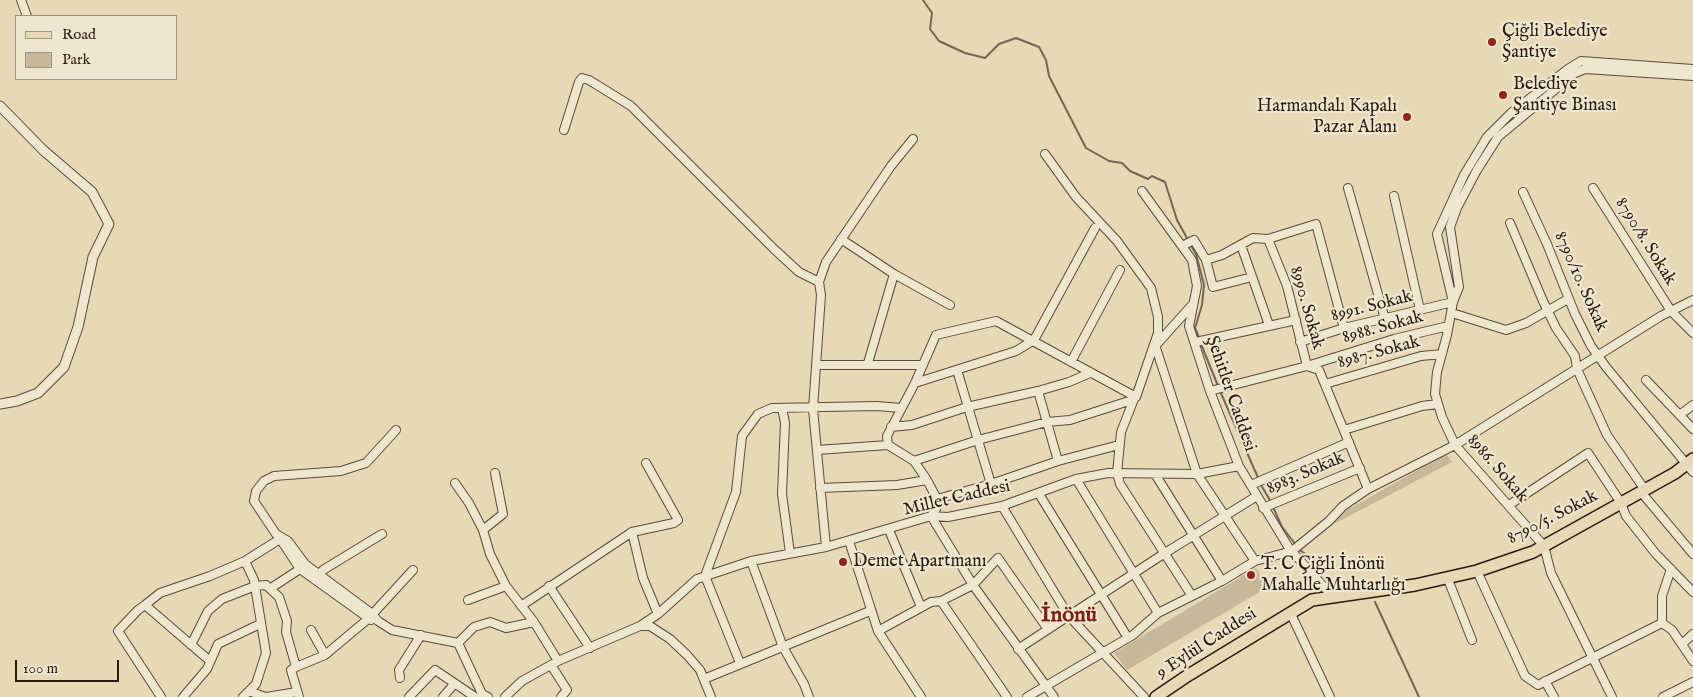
<!DOCTYPE html>
<html>
<head>
<meta charset="utf-8">
<style>
  body { margin:0 }
  #map { position:relative; width:1693px; height:697px; overflow:hidden; background:#e7d8b6; font-family:"IM FELL English",serif }
  canvas { display:block }
  .legend { position:absolute; left:15px; top:15px; width:162px; height:65px; box-sizing:border-box; background:#efe6d0; border:1px solid #a09483; margin:0; padding:6px 9px; list-style:none; font-size:15px; color:#2a1a0f }
  .legend li { display:flex; align-items:center; gap:10px; height:25px }
  .legend b { width:25px; border:1px solid #a09483 }
  .scale { position:absolute; left:15px; top:660px; width:104px; height:22px; box-sizing:border-box; border:2px solid #2a1a0f; border-top:0; padding-left:6px; font-size:15px; line-height:18px; white-space:nowrap; color:#2a1a0f; -webkit-text-stroke:4px #efe6d0; paint-order:stroke }
</style>
</head>
<body>
<div id="map">
<canvas width="1693" height="697"></canvas>
<ul class="legend">
<li><b style="height:6px;background:#e7d8b6"></b>Road</li>
<li><b style="height:14px;background:#c7b89a"></b>Park</li>
</ul>
<div class="scale">100 m</div>
</div>
<script>
const context = document.querySelector('canvas').getContext('2d');
context.lineJoin = 'round';
function paint(path, color) {
  context.fillStyle = color;
  context.fill(path, 'evenodd');
}
function toPath(rows) {
  const path = new Path2D();
  for (const r of rows) {
    path.moveTo(r[0], r[1]);
    for (let i = 2; i < r.length; i += 2) path.lineTo(r[i], r[i + 1]);
  }
  return path;
}
function stroke(path, color, width, dash) {
  context.strokeStyle = color;
  context.lineWidth = width;
  context.lineCap = dash ? 'butt' : 'round';
  context.setLineDash(dash || []);
  context.stroke(path);
}
function label(font, color, halo, rows, align = 'center') {
  context.font = font + ' "IM FELL English",serif';
  context.lineWidth = 4.5;
  context.setLineDash([]);
  context.textBaseline = 'middle';
  context.strokeStyle = halo;
  context.fillStyle = color;
  for (const [text, x, y, turn = 0] of rows) {
    context.save();
    context.translate(x, y);
    context.rotate((+turn || 0) * Math.PI / 180);
    context.textAlign = isNaN(turn) ? turn : align;
    if (halo) context.strokeText(text, 0, 0);
    context.fillText(text, 0, 0);
    context.restore();
  }
}
const green = toPath([
  [1446,454,1452,462,1334,524,1335,517],
  [1256,568,1268,587,1127,670,1114,653]
]);
const stream = toPath([
  [923,0,932,13,930,29,939,41,965,53,985,58,999,44,1016,38,1039,47,1046,60,1049,76,1086,148,1109,161,1122,163,1130,171,1148,179,1152,176,1165,182,1177,220,1188,240],
  [1190,244,1196,254,1204,285,1202,305,1195,328,1200,340],
  [1201,344,1218,386],
  [1220,391,1259,480],
  [1261,485,1271,502],
  [1273,507,1282,527,1296,545],
  [1298,549,1327,568],
  [1375,602,1419,697]
]);
const minor = toPath([
  [21,0,27,16],
  [564,130,579,82,582,78,589,80,631,106,774,249,799,272,819,282],
  [1045,154,1076,197,1117,241,1151,288,1158,317,1158,333,1136,397,996,321,936,335,915,383,887,436,888,445,914,461,927,480,937,499,936,509,931,516,973,585,1054,697],
  [1348,188,1385,319],
  [1593,188,1671,311,1693,333],
  [1142,191,1192,260,1197,286,1189,326,1210,391,1239,466,1289,548,1332,596],
  [1523,192,1547,244,1575,314,1591,346,1606,367,1693,472],
  [1394,196,1420,310],
  [1510,223,1543,301,1556,328,1575,356,1577,369,1607,435,1645,490],
  [841,239,894,274,950,305],
  [1268,239,1287,286,1307,366,1319,370,1368,489],
  [1241,245,1269,325],
  [1182,246,1194,240,1206,260,1213,287,1252,277],
  [1206,260,1222,255,1253,238,1268,239,1316,224,1344,328],
  [1453,302,1459,287,1450,227,1457,208,1477,170,1498,137,1575,73,1585,69,1693,76],
  [1452,313,1506,330,1526,323,1568,299],
  [1196,342,1296,320],
  [1300,342,1344,328,1453,302],
  [1157,344,1192,305],
  [1155,345,1197,474,1255,561],
  [1071,362,1120,270],
  [868,363,894,274],
  [816,365,923,365],
  [957,370,991,484],
  [1646,380,1693,429],
  [915,383,1016,351,1034,340,1095,228],
  [1325,384,1421,356,1442,354],
  [1038,391,1058,461],
  [1210,391,1307,366,1394,339,1448,326],
  [1134,399,1121,432,1117,473,1120,484,1192,596],
  [782,408,785,423,782,494,790,553],
  [1681,414,1693,405],
  [891,427,912,425,967,407,1038,391,1069,382,1090,373],
  [396,430,366,463,341,471,274,476,264,481,256,491,254,501,276,534,288,541,305,564,371,613,378,621,392,630,458,643,482,694,488,697],
  [1344,430,1422,406,1438,404],
  [817,450,888,445],
  [914,461,978,440,1047,422,1070,420,1132,400],
  [1155,474,1222,581],
  [1076,479,1158,613],
  [455,483,469,503,483,530,490,554,506,586,468,600],
  [1251,485,1349,442],
  [820,488,897,485,927,480],
  [1641,492,1693,554],
  [1039,494,1128,638],
  [937,499,991,484,1058,461,1119,445],
  [1509,505,1588,453,1621,503,1626,516,1656,554,1693,592],
  [1002,506,1068,615,1144,697],
  [1263,508,1360,468],
  [483,530,503,514,495,473],
  [889,530,921,607],
  [632,532,643,578,658,614],
  [279,537,300,569,371,620],
  [849,541,878,631,921,697],
  [826,547,813,409,821,295,819,282,826,262,891,166,913,139],
  [751,561,783,647,804,684,809,697],
  [1477,571,1525,676,1538,685,1662,623,1662,596,1671,569],
  [318,576,323,570,382,534],
  [1447,577,1472,640],
  [506,586,534,622,558,661],
  [549,586,590,648],
  [271,588,300,569],
  [941,601,1007,697],
  [145,605,160,593,210,576,245,561,280,539],
  [521,606,632,532,674,523,678,520,646,463],
  [1290,612,1330,697],
  [1662,623,1672,630,1693,661],
  [640,626,658,614,697,579,751,561,826,547,931,516,948,517,1002,506,1076,479,1108,473,1197,474,1239,466],
  [311,630,325,655],
  [878,631,931,602,941,601,973,585,998,558,1047,628],
  [458,643,474,627,490,622,506,628,534,622],
  [1682,644,1693,634],
  [191,645,208,611,222,599,255,586,266,585,279,597,287,621,286,632,296,667,291,670,299,697],
  [1018,649,1165,553,1257,496],
  [740,663,705,576,736,492,742,436,758,414,772,408,877,406,901,408],
  [551,665,567,690,561,697],
  [296,667,325,655,368,619,413,570],
  [400,678,399,670,421,635],
  [704,679,870,611],
  [1545,681,1554,697],
  [249,691,265,697],
  [161,697,118,631,138,610,145,605,210,661],
  [183,697,207,669,218,644,260,624],
  [243,697,256,684,266,653,254,580,245,561],
  [266,697,297,692],
  [409,697,435,670,475,697],
  [443,697,454,684],
  [505,697,522,681,558,661,640,626,650,626,670,639,687,655,700,670,711,697],
  [1027,697,1133,635,1158,613,1222,581,1255,561,1292,551,1329,521,1343,506,1368,489,1455,445,1661,316,1693,300],
  [1612,697,1551,573,1544,546,1455,445,1442,417,1435,394,1437,372,1447,335,1453,302,1437,234,1464,175,1487,137,1511,113,1568,69,1581,61,1693,69],
  [1663,697,1693,682]
]);
const tertiary = toPath([
  [0,106,43,150,92,192,109,224,93,257,78,327,64,367,38,393,17,401,0,404]
]);
const primary = toPath([
  [1156,697,1187,676,1312,600,1415,585,1477,571,1533,552,1675,473,1693,459]
]);
const markers = [
  [1492,42,5,"#8f2418"],
  [1503,95,5,"#8f2418"],
  [1407,117,5,"#8f2418"],
  [843,562,5,"#8f2418"],
  [1251,575,5,"#8f2418"]
];
const poiNames = [
  ["Çiğli Belediye",1502,32],
  ["Şantiye",1502,53],
  ["Belediye",1513,85],
  ["Şantiye Binası",1513,106],
  ["Harmandalı Kapalı",1397,107,"right"],
  ["Pazar Alanı",1397,128,"right"],
  ["Demet Apartmanı",853,562],
  ["T. C Çiğli İnönü",1261,565],
  ["Mahalle Muhtarlığı",1261,586]
];
const streetNames = [
  ["8790/8. Sokak",1645,242,58],
  ["8790/10. Sokak",1580,282,66],
  ["8991. Sokak",1372,307,-14],
  ["8990. Sokak",1306,308,74],
  ["8988. Sokak",1383,328,-15],
  ["8987. Sokak",1379,353,-15],
  ["Şehitler Caddesi",1230,394,71],
  ["8986. Sokak",1497,469,49],
  ["8983. Sokak",1306,474,-23],
  ["Millet Caddesi",957,499,-13],
  ["8790/5. Sokak",1553,518,-27],
  ["9 Eylül Caddesi",1207,644,-33]
];
const districtNames = [
  ["İnönü",1069,616]
];
paint(green, '#c7b89a');
stroke(stream, '#756551', 2);
stroke(minor, '#594a39', 10);
stroke(tertiary, '#594a39', 11);
stroke(primary, '#2a1a0f', 14);
stroke(minor, '#efe6d0', 8);
stroke(tertiary, '#efe6d0', 9);
stroke(primary, '#e7d8b6', 11);
for (const [x, y, r, color] of markers) {
  const dot = new Path2D();
  dot.arc(x, y, r, 0, 2 * Math.PI);
  context.fillStyle = color;
  context.fill(dot);
  stroke(dot, '#efe6d0', 2);
}
label('18px', '#2a1a0f', '#efe6d0', poiNames, 'left');
label('18px', '#2a1a0f', '#efe6d0', streetNames);
label('bold 22px', '#7a1f14', '#efe6d0', districtNames);
</script>
</body>
</html>
